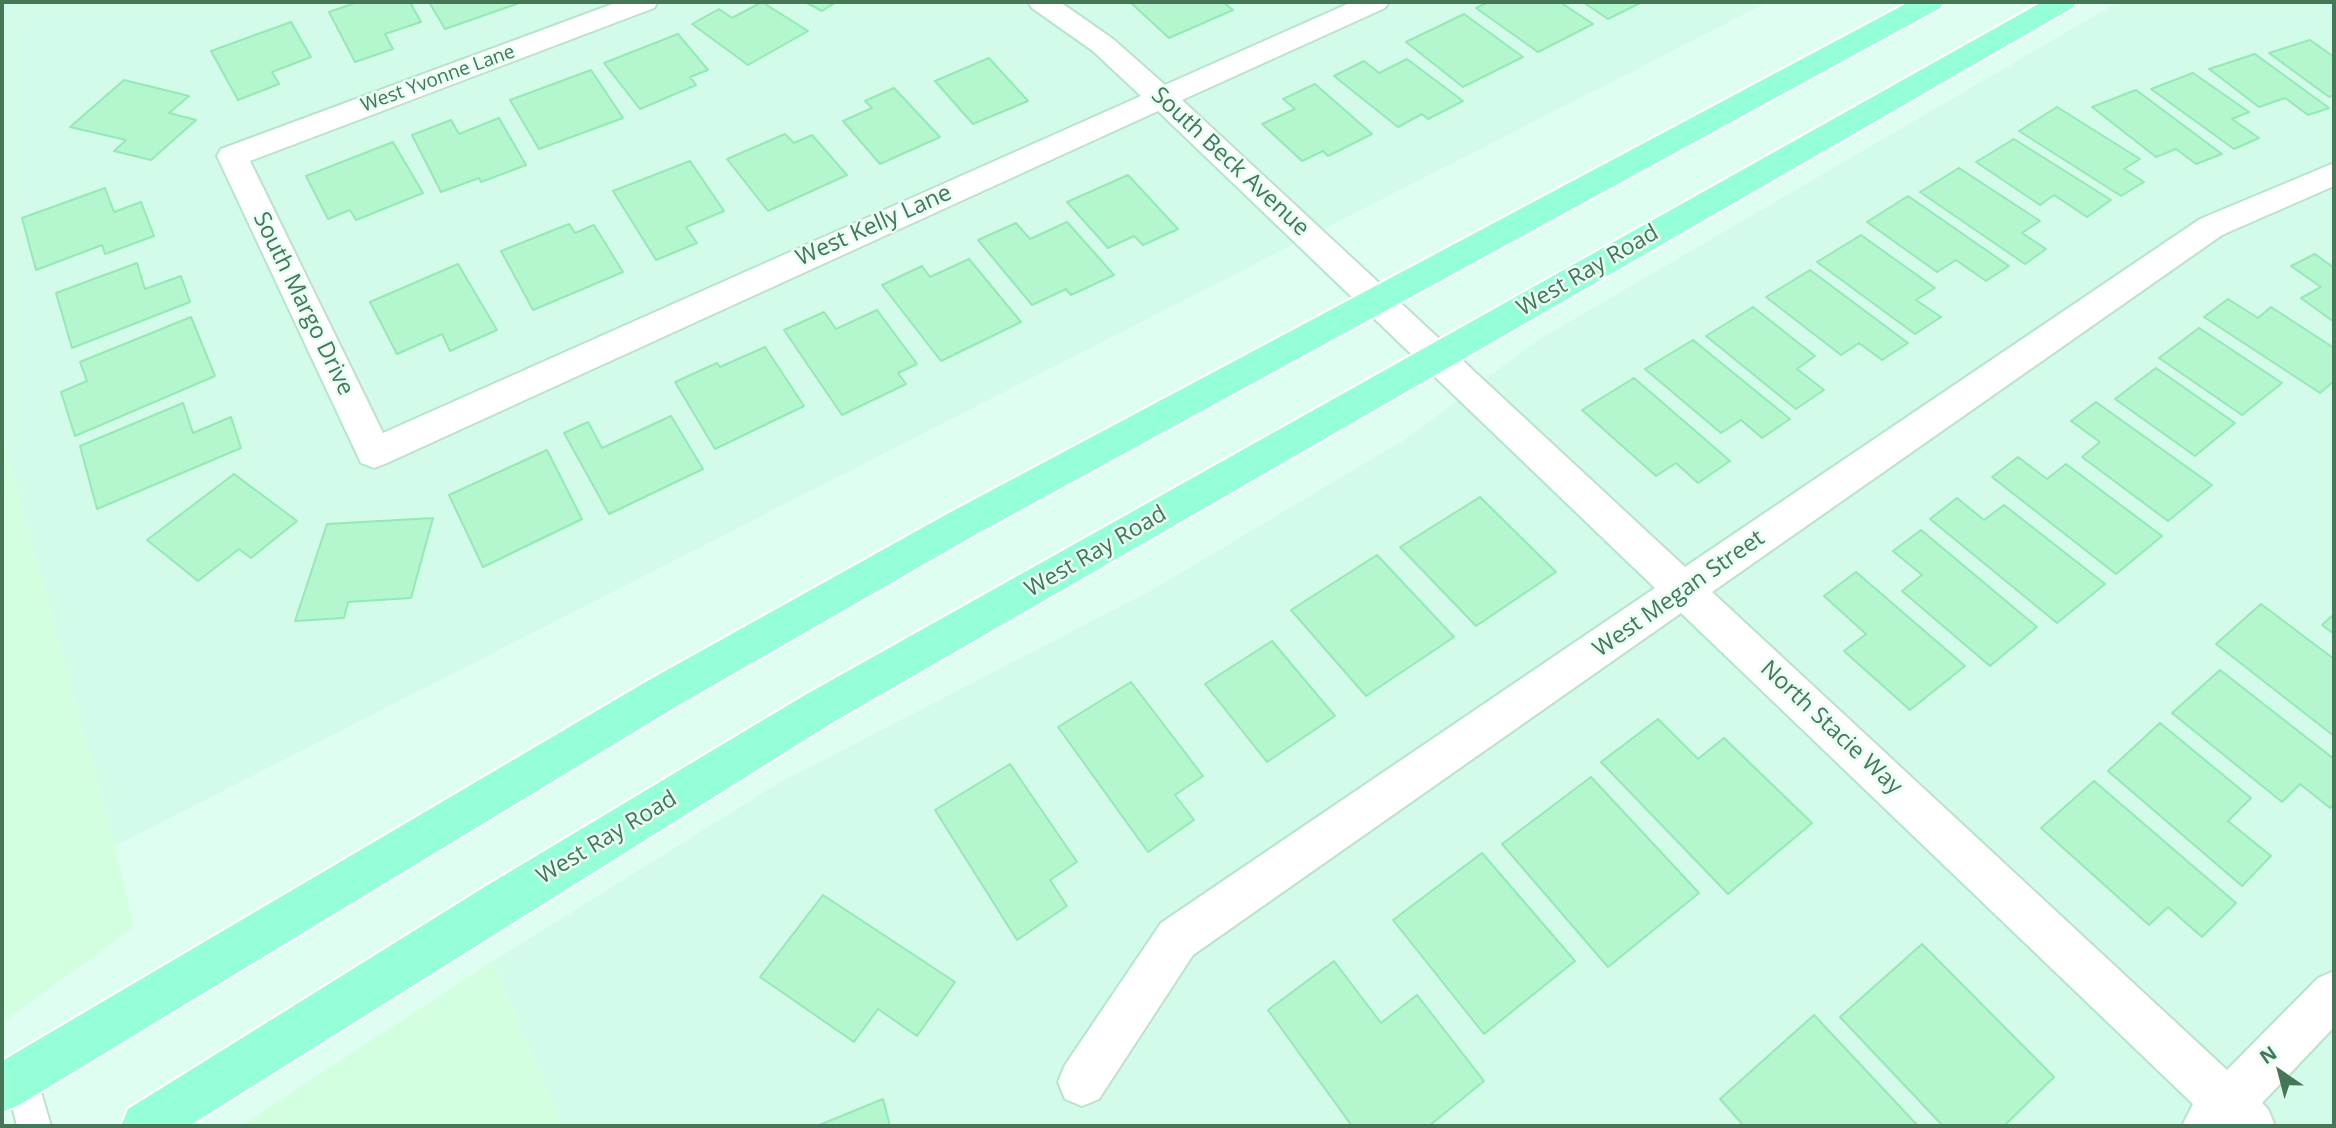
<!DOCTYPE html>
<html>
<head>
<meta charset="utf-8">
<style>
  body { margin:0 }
  #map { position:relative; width:2336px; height:1128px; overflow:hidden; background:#dffef2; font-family:"Open Sans",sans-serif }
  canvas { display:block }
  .frame { position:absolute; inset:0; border:4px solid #457656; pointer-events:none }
  .north { position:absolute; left:2245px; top:1037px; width:70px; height:70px; -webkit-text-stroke:5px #e7fff5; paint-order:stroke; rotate:325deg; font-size:19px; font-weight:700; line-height:28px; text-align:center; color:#457656 }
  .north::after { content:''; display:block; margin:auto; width:24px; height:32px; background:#457656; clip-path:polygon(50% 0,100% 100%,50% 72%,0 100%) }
</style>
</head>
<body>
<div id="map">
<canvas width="2336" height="1128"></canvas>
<div class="frame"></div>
<div class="north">N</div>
</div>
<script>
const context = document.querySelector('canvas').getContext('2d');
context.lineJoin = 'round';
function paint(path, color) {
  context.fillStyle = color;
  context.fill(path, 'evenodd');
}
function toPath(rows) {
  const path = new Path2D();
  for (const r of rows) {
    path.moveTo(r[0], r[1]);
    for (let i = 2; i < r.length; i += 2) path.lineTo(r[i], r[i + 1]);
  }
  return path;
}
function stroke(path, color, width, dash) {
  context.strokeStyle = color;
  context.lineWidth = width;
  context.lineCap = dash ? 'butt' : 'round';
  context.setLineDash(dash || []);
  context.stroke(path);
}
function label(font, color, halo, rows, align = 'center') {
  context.font = font + ' "Open Sans",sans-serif';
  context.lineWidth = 5;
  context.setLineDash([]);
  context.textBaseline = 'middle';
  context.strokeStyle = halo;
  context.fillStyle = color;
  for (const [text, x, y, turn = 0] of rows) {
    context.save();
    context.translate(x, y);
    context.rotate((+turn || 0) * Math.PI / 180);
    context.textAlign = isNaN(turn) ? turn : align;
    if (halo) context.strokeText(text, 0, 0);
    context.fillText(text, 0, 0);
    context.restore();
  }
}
const residential = toPath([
  [2,2,1768,2,115,846,2,436],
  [2118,2,2334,2,2334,1126,562,1126,493,961,779,783,1152,590,1402,441,1540,339]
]);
const commercial = toPath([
  [2,436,115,846,134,927,2,1023],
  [493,961,562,1126,240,1126]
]);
const building = toPath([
  [410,2,421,22,385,34,393,49,355,62,329,12,358,2,410,2],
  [429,2,522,2,445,29,429,2],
  [762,2,808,31,748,65,692,24,719,9,732,18,762,2],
  [805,2,836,2,822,11,805,2],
  [1130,2,1223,2,1233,10,1169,38,1130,2],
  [1489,2,1560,2,1593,24,1538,52,1476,8,1489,2],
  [1583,2,1642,2,1608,19,1583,2],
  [1464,14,1523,57,1463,87,1406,42,1464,14],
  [291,22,311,57,272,72,279,84,238,100,211,51,291,22],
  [678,34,708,70,690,77,696,85,640,109,604,63,678,34],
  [2310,40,2334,57,2334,95,2329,97,2269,53,2310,40],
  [2255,54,2329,108,2308,115,2285,98,2259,107,2209,69,2255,54],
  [989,58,1028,101,973,124,935,81,989,58],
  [1407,59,1463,101,1428,119,1422,114,1398,127,1334,76,1364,61,1379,73,1407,59],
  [591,70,623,118,539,149,510,100,591,70],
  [2193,73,2249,112,2232,119,2259,138,2234,149,2151,89,2193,73],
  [124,80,189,96,169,113,196,120,151,160,114,151,126,140,70,127,124,80],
  [1315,84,1372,134,1328,156,1323,151,1302,161,1262,124,1295,109,1283,99,1315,84],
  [894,88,940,137,880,164,843,121,872,108,865,101,894,88],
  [2136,90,2222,154,2196,164,2176,149,2156,157,2092,107,2136,90],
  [2057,107,2140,159,2124,169,2144,182,2121,196,2019,131,2057,107],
  [499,118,526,165,481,182,479,178,441,192,412,135,451,120,459,134,499,118],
  [785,134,794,143,812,135,847,175,768,211,727,159,785,134],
  [2014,139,2111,200,2087,217,2054,195,2040,205,1976,162,2014,139],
  [393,142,423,193,356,220,350,210,328,219,306,176,393,142],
  [690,161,724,211,686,227,697,243,656,260,613,191,690,161],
  [1959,168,2040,221,2022,233,2046,249,2025,264,1920,192,1959,168],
  [1128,175,1178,229,1143,245,1134,236,1108,248,1067,202,1128,175],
  [105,188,114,212,141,202,154,236,105,254,102,245,36,270,22,218,105,188],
  [1908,196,2009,266,1986,281,1956,260,1937,272,1867,222,1908,196],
  [1067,222,1114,275,1071,295,1066,289,1032,305,978,240,1016,223,1030,239,1067,222],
  [569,224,575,233,594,225,623,272,533,310,501,251,569,224],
  [1861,235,1935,288,1916,300,1941,317,1915,334,1817,262,1861,235],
  [2315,254,2334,268,2334,322,2301,298,2321,287,2291,266,2315,254],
  [969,259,1021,322,941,361,882,285,922,266,930,277,969,259],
  [137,263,145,289,181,276,190,302,72,348,56,293,137,263],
  [458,264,497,330,450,351,442,334,397,354,370,302,458,264],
  [1810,270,1908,343,1882,360,1859,343,1841,355,1766,297,1810,270],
  [2228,299,2258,318,2271,307,2334,348,2334,381,2320,393,2204,317,2228,299],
  [1753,307,1815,356,1797,369,1824,390,1796,409,1706,336,1753,307],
  [877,310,917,364,898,373,906,384,842,415,784,330,824,312,836,329,877,310],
  [191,317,215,376,75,436,61,392,87,381,80,362,191,317],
  [2199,328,2282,383,2242,415,2159,358,2199,328],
  [1693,340,1790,419,1762,438,1741,420,1721,433,1645,369,1693,340],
  [765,347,804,406,715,449,675,382,717,363,720,367,765,347],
  [2156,368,2235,423,2195,456,2115,399,2156,368],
  [1634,378,1730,461,1698,483,1676,463,1656,476,1582,410,1634,378],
  [2096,402,2212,485,2168,521,2082,457,2100,442,2071,421,2096,402],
  [183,403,193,433,231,417,241,448,97,509,80,446,183,403],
  [671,416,703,469,609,514,564,433,588,422,602,448,671,416],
  [547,450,582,519,483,567,449,495,547,450],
  [2018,457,2047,479,2066,464,2162,536,2116,574,1992,477,2018,457],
  [234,474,297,521,251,558,239,549,198,581,147,540,234,474],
  [1480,497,1556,572,1476,626,1400,547,1480,497],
  [1957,498,1984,520,2004,505,2105,584,2057,623,1930,519,1957,498],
  [433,518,411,598,348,602,344,618,295,621,327,524,433,518],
  [1921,530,2037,627,1990,666,1902,591,1922,575,1893,551,1921,530],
  [1377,555,1454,637,1366,696,1291,610,1377,555],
  [1856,572,1965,666,1910,710,1844,651,1866,634,1824,596,1856,572],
  [2261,604,2334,659,2334,736,2216,644,2261,604],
  [2334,614,2334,634,2322,625,2334,614],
  [1272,641,1335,716,1267,762,1205,684,1272,641],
  [2220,670,2334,759,2334,804,2330,808,2300,784,2282,802,2172,713,2220,670],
  [1131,682,1203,776,1175,795,1194,820,1148,852,1058,727,1131,682],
  [1658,719,1698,759,1724,738,1812,823,1728,894,1601,762,1658,719],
  [2160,723,2251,798,2228,821,2271,856,2242,886,2108,771,2160,723],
  [1010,764,1077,862,1050,880,1067,906,1017,940,935,810,1010,764],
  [1591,777,1699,893,1608,967,1502,844,1591,777],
  [2094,781,2236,903,2202,937,2168,907,2149,925,2041,828,2094,781],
  [1482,853,1575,961,1484,1034,1393,920,1482,853],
  [823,895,955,982,917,1036,878,1009,854,1042,760,977,823,895],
  [1922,944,2054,1077,2004,1126,1943,1126,1840,1017,1922,944],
  [1334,961,1381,1023,1417,995,1484,1081,1429,1126,1352,1126,1268,1010,1334,961],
  [1814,1015,1918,1126,1744,1126,1720,1099,1814,1015],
  [883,1099,890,1126,817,1126,883,1099]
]);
const service = toPath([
  [21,1061,33,1065,51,1126,17,1126,5,1077,9,1065,21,1061]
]);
const minor = toPath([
  [618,2,658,2,654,8,250,161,383,433,1141,96,1093,51,1032,8,1028,2,1060,2,1113,39,1165,85,1352,2,1389,2,1385,8,1182,100,1685,567,2200,219,2334,163,2334,186,2222,235,1712,592,2227,1070,2318,978,2334,971,2334,1027,2262,1103,2268,1109,2275,1126,2182,1126,2193,1104,1681,613,1193,955,1099,1099,1082,1106,1065,1099,1058,1082,1065,1065,1161,923,1655,588,1158,111,387,463,374,468,361,463,217,156,221,149,618,2]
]);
const primary = toPath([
  [1909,2,1944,2,1940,8,973,536,677,706,19,1105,2,1112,2,1061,649,680,947,514,1909,2],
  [2042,2,2076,2,2072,8,835,721,189,1126,121,1126,128,1109,486,886,805,695,2042,2]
]);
const farStreetnames = [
  ["West Yvonne Lane",438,79,-20]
];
const streetNames = [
  ["South Beck Avenue",1230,162,43],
  ["West Kelly Lane",874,226,-24],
  ["West Ray Road",1588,271,-30],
  ["South Margo Drive",303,304,64],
  ["West Ray Road",1096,552,-30],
  ["West Megan Street",1679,594,-35],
  ["North Stacie Way",1831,728,43],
  ["West Ray Road",607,838,-31]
];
paint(residential, '#d2fbe9');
paint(commercial, '#d2ffdf');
paint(building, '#b4f6ce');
stroke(building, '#93eab4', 2);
stroke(service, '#bae3cd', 4);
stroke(minor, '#bae3cd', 4);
stroke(primary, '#fff', 4);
paint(service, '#fff');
paint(minor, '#fff');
paint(primary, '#95ffd7');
label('19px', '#457656', '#e7fff5', farStreetnames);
label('23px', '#457656', '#e7fff5', streetNames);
</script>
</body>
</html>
